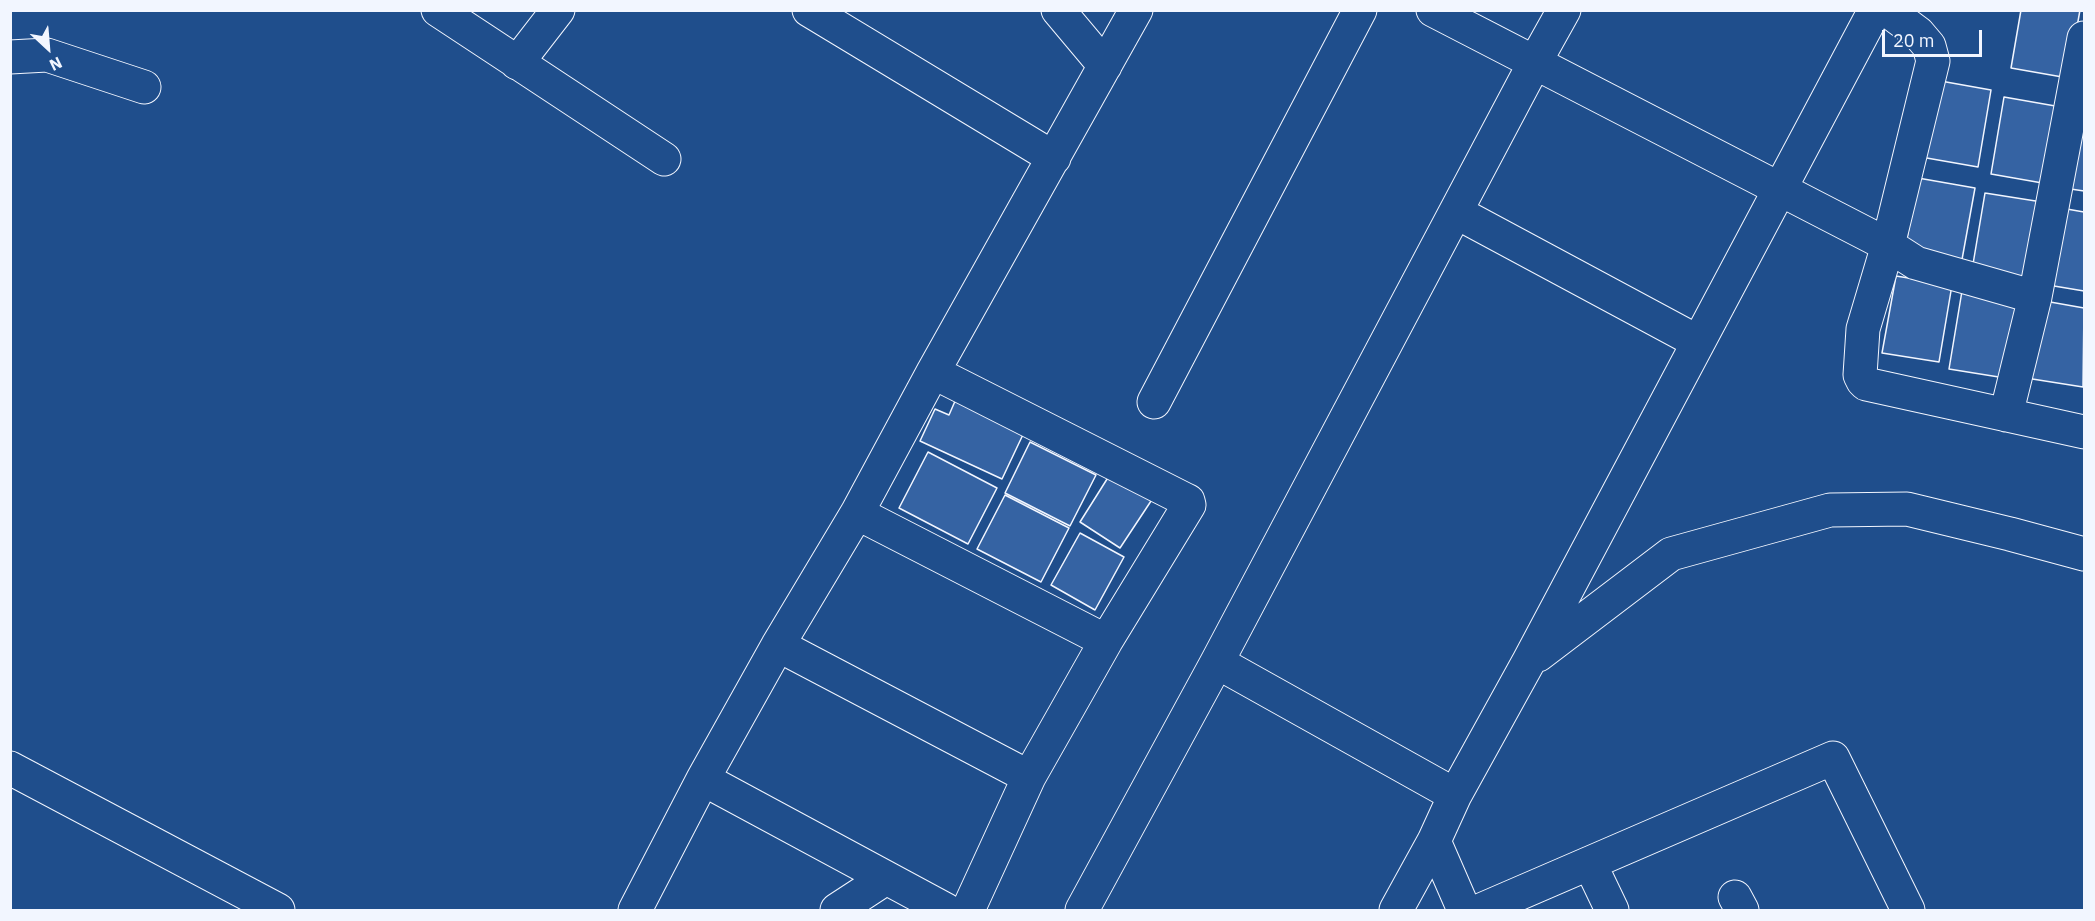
<!DOCTYPE html>
<html>
<head>
<meta charset="utf-8">
<style>
  body { margin:0 }
  #map { position:relative; width:2095px; height:921px; overflow:hidden; background:#1f4e8c; font-family:"IBM Plex Sans",sans-serif }
  canvas { display:block }
  .frame { position:absolute; inset:0; border:12px solid #f2f6ff; pointer-events:none }
  .north { position:absolute; left:18px; top:18px; width:60px; height:60px; -webkit-text-stroke:4px #1f4e8c; paint-order:stroke; rotate:154deg; font-size:16px; font-weight:700; line-height:24px; text-align:center; color:#f2f6ff }
  .north::after { content:''; display:block; margin:auto; width:21px; height:27px; background:#f2f6ff; clip-path:polygon(50% 0,100% 100%,50% 72%,0 100%) }
  .scale { position:absolute; left:1882px; top:30px; width:100px; height:27px; box-sizing:border-box; border:3px solid #f2f6ff; border-top:0; padding-left:8px; font-size:18px; line-height:21px; white-space:nowrap; color:#f2f6ff; -webkit-text-stroke:4px #1f4e8c; paint-order:stroke }
</style>
</head>
<body>
<div id="map">
<canvas width="2095" height="921"></canvas>
<div class="frame"></div>
<div class="north">N</div>
<div class="scale">20 m</div>
</div>
<script>
const context = document.querySelector('canvas').getContext('2d');
context.lineJoin = 'round';
function paint(path, color) {
  context.fillStyle = color;
  context.fill(path, 'evenodd');
}
function toPath(rows) {
  const path = new Path2D();
  for (const r of rows) {
    path.moveTo(r[0], r[1]);
    for (let i = 2; i < r.length; i += 2) path.lineTo(r[i], r[i + 1]);
  }
  return path;
}
function stroke(path, color, width, dash) {
  context.strokeStyle = color;
  context.lineWidth = width;
  context.lineCap = dash ? 'butt' : 'round';
  context.setLineDash(dash || []);
  context.stroke(path);
}
const building = toPath([
  [2021,10,2080,10,2068,78,2011,68,2021,10],
  [1935,80,1991,90,1978,167,1921,157,1935,80],
  [2004,97,2061,107,2048,184,1991,174,2004,97],
  [2084,112,2084,191,2064,188,2084,112],
  [1918,178,1975,188,1961,265,1904,255,1918,178],
  [1985,193,2042,202,2029,280,1972,270,1985,193],
  [2061,208,2084,212,2084,291,2048,285,2061,208],
  [1896,276,1952,285,1939,362,1882,353,1896,276],
  [1962,291,2019,301,2005,378,1949,369,1962,291],
  [2039,300,2084,308,2083,387,2026,378,2039,300],
  [959,392,1028,424,1002,479,920,441,935,409,949,415,959,392],
  [1030,442,1096,475,1070,526,1005,493,1030,442],
  [928,452,997,488,968,544,899,508,928,452],
  [1114,468,1155,495,1120,548,1080,522,1114,468],
  [1005,495,1069,528,1041,582,977,549,1005,495],
  [1080,533,1124,557,1095,610,1051,585,1080,533]
]);
const minor = toPath([
  [438,10,664,159],
  [809,10,1054,158],
  [1058,10,1105,66],
  [1433,10,1888,245,1916,263,2035,297],
  [1887,10,1918,33,1929,46,1933,61,1888,245,1863,329,1860,375,1863,381,1866,384,2084,432],
  [10,57,47,55,144,87],
  [517,63,558,10],
  [1456,212,1698,342],
  [933,372,1184,499,1188,501,1189,505,1106,641,1029,777,968,910],
  [1154,402,1360,10],
  [2006,415,2035,297,2084,38],
  [857,513,1106,641],
  [778,645,1029,777],
  [1538,655,1671,554,1830,510,1907,509,2010,534,2084,554],
  [1217,662,1455,795],
  [10,768,278,910],
  [703,779,946,910],
  [1434,841,1464,910],
  [1590,864,1612,910],
  [1735,897,1742,910],
  [635,910,703,779,778,645,857,513,933,372,1136,10],
  [837,910,886,878],
  [1082,910,1217,662,1535,62,1564,10],
  [1396,910,1434,841,1455,795,1529,661,1875,10],
  [1481,910,1833,758,1908,910]
]);
paint(building, '#3563a3');
stroke(building, '#f2f6ff', 1.5);
stroke(minor, '#f2f6ff', 35);
stroke(minor, '#1f4e8c', 33);
</script>
</body>
</html>
